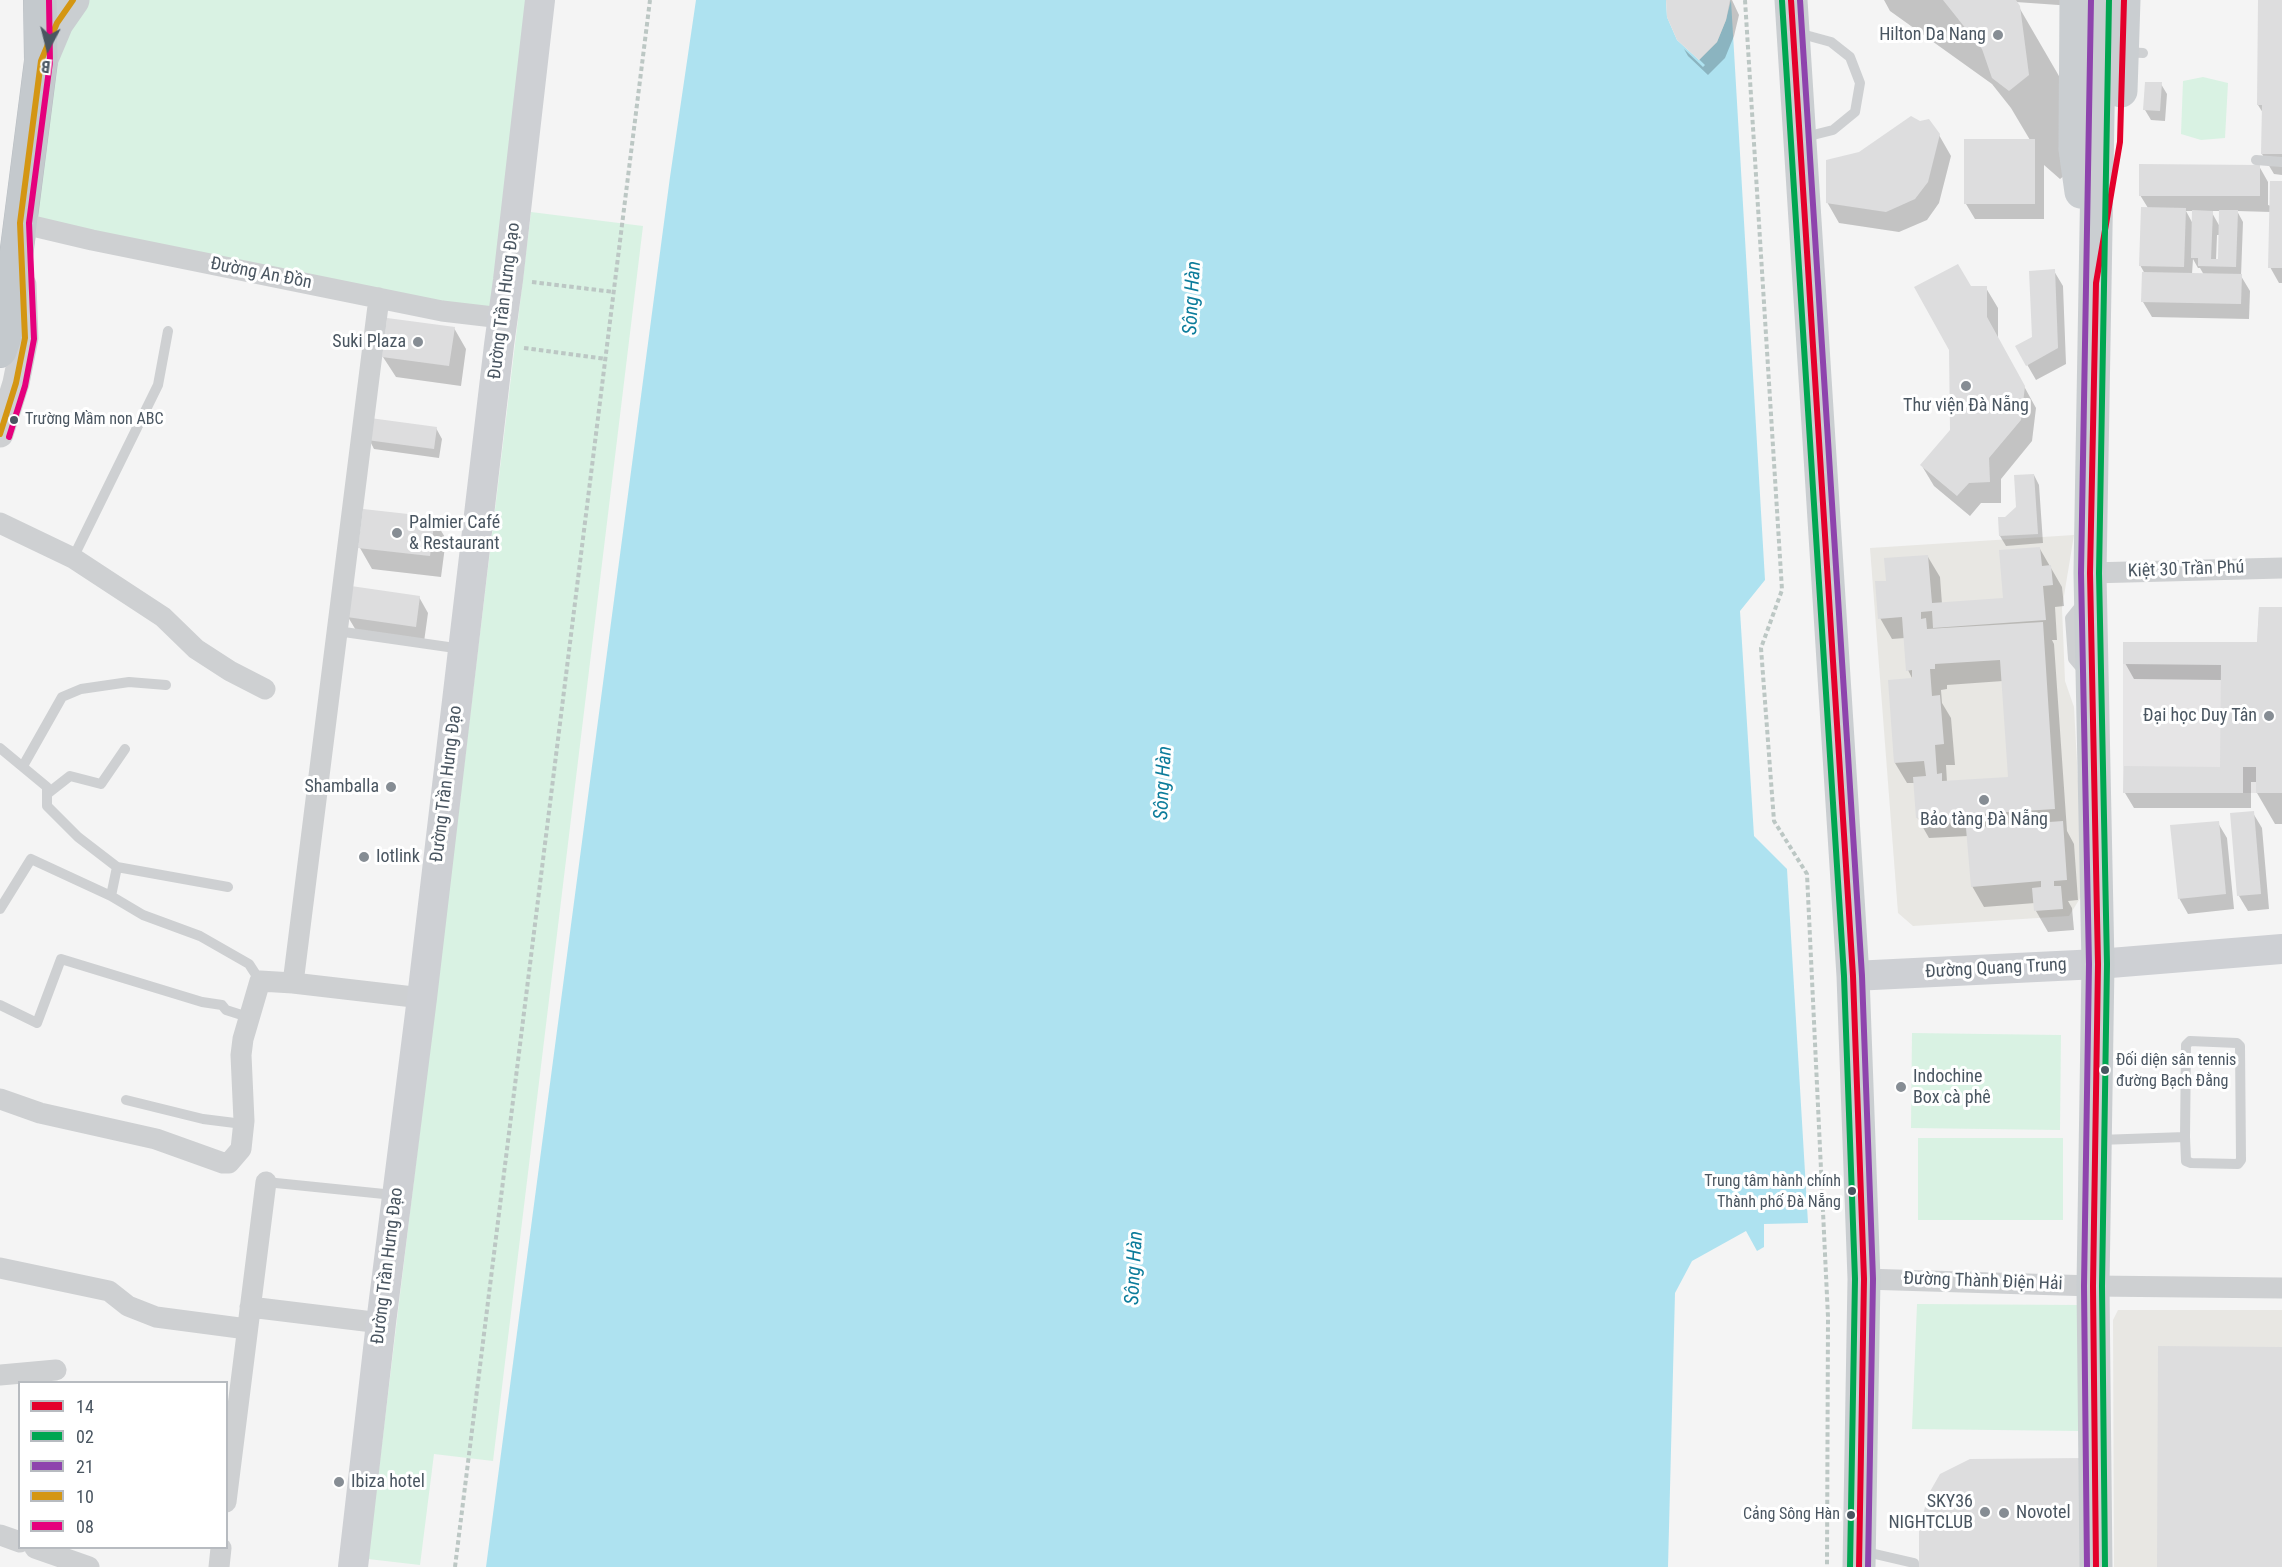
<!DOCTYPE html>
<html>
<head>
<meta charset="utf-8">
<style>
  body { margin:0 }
  #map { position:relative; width:2282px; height:1567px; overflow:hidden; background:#f4f4f4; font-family:"Roboto Condensed",sans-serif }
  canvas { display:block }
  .legend { position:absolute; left:18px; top:1381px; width:210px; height:168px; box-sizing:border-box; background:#fff; border:2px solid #b7bbc0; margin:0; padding:8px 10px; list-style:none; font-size:18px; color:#4a5661 }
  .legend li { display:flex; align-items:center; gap:12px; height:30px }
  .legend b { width:30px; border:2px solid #b7bbc0 }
  .north { position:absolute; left:18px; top:18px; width:60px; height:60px; -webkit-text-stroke:4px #fff; paint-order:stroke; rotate:187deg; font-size:16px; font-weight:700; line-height:24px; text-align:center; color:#4a5661 }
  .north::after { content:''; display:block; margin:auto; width:21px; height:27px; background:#4a5661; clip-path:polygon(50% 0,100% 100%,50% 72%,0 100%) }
</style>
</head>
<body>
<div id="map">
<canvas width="2282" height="1567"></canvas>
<ul class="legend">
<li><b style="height:8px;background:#e4002b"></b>14</li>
<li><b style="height:8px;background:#00a651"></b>02</li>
<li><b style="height:8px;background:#8e44ad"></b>21</li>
<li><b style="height:8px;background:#d49613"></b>10</li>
<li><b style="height:8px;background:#e5007d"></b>08</li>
</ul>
<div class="north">B</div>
</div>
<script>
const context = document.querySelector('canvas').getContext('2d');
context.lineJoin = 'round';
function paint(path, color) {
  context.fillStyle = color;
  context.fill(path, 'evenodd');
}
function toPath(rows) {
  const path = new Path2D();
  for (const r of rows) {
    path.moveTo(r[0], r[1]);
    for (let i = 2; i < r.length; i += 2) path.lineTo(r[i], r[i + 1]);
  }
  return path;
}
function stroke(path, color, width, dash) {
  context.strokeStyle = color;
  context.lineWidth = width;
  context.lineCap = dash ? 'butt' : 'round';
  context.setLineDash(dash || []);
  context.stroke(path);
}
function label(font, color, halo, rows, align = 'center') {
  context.font = font + ' "Roboto Condensed",sans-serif';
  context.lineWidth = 6;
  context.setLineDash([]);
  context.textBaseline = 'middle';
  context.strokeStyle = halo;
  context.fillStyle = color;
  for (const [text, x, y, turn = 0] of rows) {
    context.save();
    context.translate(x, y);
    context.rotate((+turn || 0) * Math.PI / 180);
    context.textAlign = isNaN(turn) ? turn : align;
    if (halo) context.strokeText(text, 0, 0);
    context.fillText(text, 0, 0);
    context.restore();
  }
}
const commercial = toPath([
  [2074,535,2062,608,2065,681,2074,707,2084,892,2069,916,1913,926,1898,913,1870,548],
  [2118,1310,2282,1310,2282,1567,2114,1567,2113,1320]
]);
const education = toPath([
  [2259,607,2282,607,2282,793,2123,793,2123,642,2257,642]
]);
const green = toPath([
  [74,0,541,0,502,318,20,223,40,66],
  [2203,77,2228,83,2225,138,2201,140,2181,134,2183,81],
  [531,212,643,226,493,1461,434,1454,420,1565,368,1559],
  [1912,1033,2061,1035,2060,1130,1911,1128],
  [1918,1138,2063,1138,2063,1220,1918,1220],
  [1917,1304,2081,1305,2079,1431,1912,1429]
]);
const water = toPath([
  [696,0,1666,0,1667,17,1677,40,1699,60,1717,42,1726,20,1731,0,1765,580,1740,611,1754,836,1787,869,1808,1223,1764,1224,1764,1247,1757,1251,1746,1231,1692,1261,1675,1293,1668,1567,486,1567,670,177]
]);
const shadow = toPath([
  [1668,0,1732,0,1739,15,1734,36,1725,58,1708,75,1688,56,1684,49,1703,67,1705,65,1679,40],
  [1884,0,2101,0,2101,8,2016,2,2070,95,2079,164,2060,179,2044,165,2044,219,1975,219,1966,204,2030,140,2011,108,1992,84,1890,11],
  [2260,0,2282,0,2282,175,2274,174,2262,154,2263,113,2258,105],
  [2161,84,2167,94,2165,121,2151,120,2145,110],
  [1939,135,1951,156,1939,203,1927,220,1899,232,1839,223,1827,202],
  [2259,166,2268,182,2268,205,2271,206,2282,183,2282,283,2279,283,2270,267,2271,212,2237,211,2243,222,2241,276,2250,291,2249,319,2152,317,2143,302,2145,274,2140,265,2148,208,2140,195],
  [2186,211,2194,211,2193,224],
  [2211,211,2221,211,2220,227],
  [2217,235,2220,235,2220,260,2216,260],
  [2193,259,2198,268,2200,268,2204,275,2192,274],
  [2054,271,2063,286,2066,364,2036,380,2017,347,2033,338],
  [1971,288,1986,288,1998,308,1998,339,2036,408,2032,441,2001,479,2001,503,1981,503,1970,516,1934,486,1922,466,1951,431],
  [454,328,466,349,461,386,396,377,383,357],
  [436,428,442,439,439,458,374,449,369,439],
  [2034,475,2039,485,2043,543,2006,546,2000,536,2006,519,2017,508],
  [434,519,446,539,441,577,372,569,360,548],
  [2040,549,2062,587,2064,606,2055,607,2057,640,2052,640,2054,644,2067,831,2074,844,2078,900,2068,901,2072,908,2074,930,2048,932,2036,911,2035,903,1984,907,1972,886,1968,836,1929,838,1917,817,1915,783,1907,783,1895,763,1913,680,1908,670,1905,638,1892,639,1880,618,1888,582,1928,557,1940,577,1942,604,2004,599],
  [2003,681,2010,778,1947,782,1946,765,1955,765,1951,718,1942,703,1941,690,1947,689,1947,685],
  [419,597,428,613,424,642,357,632,348,617],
  [2282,609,2282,824,2275,824,2257,793,2257,782,2251,782,2251,808,2134,808,2125,793,2221,768,2222,680,2134,679,2125,663,2257,644],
  [2253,813,2262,828,2269,909,2248,911,2239,896],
  [2218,823,2227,838,2234,909,2188,914,2179,898]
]);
const building = toPath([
  [1666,0,1730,0,1726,20,1717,42,1699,60,1677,40,1667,17],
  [1943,0,2016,0,2020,6,2029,75,2009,91,1992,78,1982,49],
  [2258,0,2282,0,2282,154,2261,154,2262,105,2257,105],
  [2145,82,2162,82,2160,111,2143,110],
  [1911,116,1920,121,1929,119,1940,134,1928,182,1915,199,1886,212,1826,203,1826,160,1859,152],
  [1964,139,2035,139,2035,204,1964,204],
  [2139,164,2260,165,2260,196,2139,196],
  [2270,181,2282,181,2282,268,2268,268],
  [2141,207,2186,208,2184,267,2139,266],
  [2192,210,2213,211,2211,259,2218,259,2219,210,2238,210,2236,267,2198,266,2198,258,2191,258],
  [1958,264,1971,286,1987,286,1987,317,2025,386,2021,420,1989,458,1990,482,1969,483,1957,496,1920,465,1950,430,1949,350,1914,287],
  [2055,269,2058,348,2026,366,2015,346,2032,337,2029,271],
  [2142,272,2242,274,2241,304,2141,302],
  [387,318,455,327,449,366,382,357],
  [370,418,437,427,434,449,367,440],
  [2034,474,2038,534,1999,536,1998,517,2005,517,2016,507,2014,475],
  [363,509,435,517,430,556,358,548],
  [2040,547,2042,566,2051,565,2053,585,2043,586,2046,620,1933,628,1932,611,1921,612,1921,619,1926,618,1927,629,2043,622,2055,809,1916,818,1913,777,1926,776,1924,761,1894,763,1888,680,1912,678,1912,670,1906,671,1902,617,1878,619,1875,581,1886,581,1884,558,1928,555,1932,603,2003,598,1999,550],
  [2000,660,2008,777,1942,781,1942,773,1937,774,1935,745,1944,744,1940,695,1932,696,1930,669,1935,669,1935,664],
  [351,586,420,596,416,627,347,617],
  [2259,607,2282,607,2282,793,2256,793,2256,767,2243,767,2243,793,2123,793,2124,766,2220,767,2221,665,2123,664,2123,642,2257,642],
  [2254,811,2261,894,2237,896,2230,813],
  [2063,821,2067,880,2054,881,2054,886,2061,886,2063,909,2034,911,2032,888,2041,887,2041,881,1971,887,1966,828],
  [2219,821,2226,894,2178,899,2170,825],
  [2158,1346,2282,1347,2282,1567,2157,1567],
  [2086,1458,2084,1567,1919,1567,1919,1531,1928,1495,1940,1474,1970,1459]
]);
const path = toPath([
  [1745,0,1782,590,1761,648,1774,821,1807,874,1828,1317,1827,1567],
  [532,282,614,292],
  [524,348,606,359],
  [455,1567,650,0]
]);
const service = toPath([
  [1798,33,1831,42,1850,57,1860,83,1855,112,1833,130,1805,137],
  [2126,52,2143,53],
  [2256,160,2282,162],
  [73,558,158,385,168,331],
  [2082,603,2070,618,2073,659,2084,672],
  [337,631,462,649],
  [0,748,47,787,47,806,78,837,117,867,228,887],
  [23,766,62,697,81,689,129,682,166,685],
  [47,794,70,776,101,784,125,749],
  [117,867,111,896,143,915,200,936,249,964,260,981],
  [0,909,31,859,111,896],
  [0,1005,37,1023,61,959,202,1002,222,1005,226,1010,248,1017],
  [126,1100,203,1119,243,1124],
  [2099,1140,2185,1137,2186,1045,2190,1041,2237,1043,2240,1046,2241,1160,2238,1164,2191,1163,2186,1161,2185,1137],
  [266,1182,394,1195],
  [1862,1551,1914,1563,1914,1567]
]);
const minor = toPath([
  [20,223,92,240,442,311,502,318],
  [0,523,73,558,163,617,196,649,230,671,265,689],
  [2090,573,2282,568],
  [293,983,379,298],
  [0,1099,40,1113,156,1139,223,1163,229,1163,241,1149,244,1121,241,1055,243,1039,260,981,293,983,422,998],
  [0,1268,109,1291,128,1306,156,1317,247,1329],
  [1864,1279,2093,1286,2282,1288],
  [250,1307,381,1323],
  [0,1375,56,1370],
  [226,1502,266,1182],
  [0,1535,20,1542],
  [35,1548,89,1567],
  [219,1567,221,1548]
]);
const tertiary = toPath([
  [0,434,16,383,25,338,23,285]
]);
const secondary = toPath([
  [1853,976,2098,964,2282,949],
  [353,1567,381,1323,422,998,499,345,508,280,540,0]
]);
const primary = toPath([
  [1791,0,1853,976,1864,1279,1859,1567],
  [2076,0,2075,149,2081,192],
  [41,61,57,23,73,0],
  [2121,91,2124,0],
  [2096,1567,2093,1286,2098,964,2090,573,2100,0]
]);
const trunk = toPath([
  [0,351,6,334,41,61,40,0]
]);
const bus1 = toPath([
  [1791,0,1853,976,1864,1279,1859,1567],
  [2096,1567,2093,1286,2098,964,2090,573,2096,283,2120,142,2124,0]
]);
const bus2 = toPath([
  [1782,1,1844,976,1855,1279,1850,1567],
  [2105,1567,2102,1286,2107,964,2099,573,2109,0]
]);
const bus3 = toPath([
  [1800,0,1862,976,1873,1279,1868,1567],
  [2087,1567,2084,1286,2089,964,2081,573,2091,0]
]);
const bus4 = toPath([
  [0,434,16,383,25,338,20,223,41,61,57,23,73,0]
]);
const bus5 = toPath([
  [9,437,25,386,34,339,29,223,50,62,49,0]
]);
const markers = [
  [1998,35,6,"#868d94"],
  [418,342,6,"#868d94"],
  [1966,386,6,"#868d94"],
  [14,420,5,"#4a5661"],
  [397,533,6,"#868d94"],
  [2269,716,6,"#868d94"],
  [391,787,6,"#868d94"],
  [1984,800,6,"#868d94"],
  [364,857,6,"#868d94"],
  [2105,1070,5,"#4a5661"],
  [1901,1087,6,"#868d94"],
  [1852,1191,5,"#4a5661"],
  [339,1482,6,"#868d94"],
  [1985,1512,6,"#868d94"],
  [2004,1513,6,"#868d94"],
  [1851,1515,5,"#4a5661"]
];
const busNames = [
  ["Trường Mầm non ABC",25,420],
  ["Đối diện sân tennis",2116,1061],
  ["đường Bạch Đằng",2116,1082],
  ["Trung tâm hành chính",1841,1182,"right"],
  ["Thành phố Đà Nẵng",1841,1203,"right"],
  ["Cảng Sông Hàn",1840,1515,"right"]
];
const poiNames = [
  ["Hilton Da Nang",1986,35],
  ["Suki Plaza",406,342],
  ["Thư viện Đà Nẵng",1966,406,"center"],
  ["Palmier Café",409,523,"left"],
  ["& Restaurant",409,544,"left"],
  ["Đại học Duy Tân",2257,716],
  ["Shamballa",379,787],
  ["Bảo tàng Đà Nẵng",1984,820,"center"],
  ["Iotlink",376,857,"left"],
  ["Indochine",1913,1077,"left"],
  ["Box cà phê",1913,1098,"left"],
  ["Ibiza hotel",351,1482,"left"],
  ["SKY36",1973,1502],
  ["NIGHTCLUB",1973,1523],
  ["Novotel",2016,1513,"left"]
];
const streetNames = [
  ["Đường An Đồn",261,274,11],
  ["Đường Trần Hưng Đạo",505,301,-83],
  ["Kiệt 30 Trần Phú",2186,570,-2],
  ["Đường Trần Hưng Đạo",447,784,-83],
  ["Đường Quang Trung",1996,969,-3],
  ["Đường Trần Hưng Đạo",388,1266,-83],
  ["Đường Thành Điện Hải",1983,1282,2]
];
const waterNames = [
  ["Sông Hàn",1193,298,-87],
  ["Sông Hàn",1164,783,-87],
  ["Sông Hàn",1135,1268,-87]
];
paint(commercial, '#e8e7e3');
paint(education, '#e6e5e6');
paint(green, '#d9f2e3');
paint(water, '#aee2f0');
paint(shadow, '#0003');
paint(building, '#ddddde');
stroke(trunk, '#b9bec3', 34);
stroke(path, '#bcc7c4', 4, [4.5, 3]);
stroke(service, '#ced0d2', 10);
stroke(minor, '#ced0d2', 21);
stroke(tertiary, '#ced0d2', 27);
stroke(secondary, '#ced0d4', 30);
stroke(primary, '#caced1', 33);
stroke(trunk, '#c4c9cd', 33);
stroke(bus1, '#e4002b', 6);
stroke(bus2, '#00a651', 6);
stroke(bus3, '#8e44ad', 6);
stroke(bus4, '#d49613', 6);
stroke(bus5, '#e5007d', 6);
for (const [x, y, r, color] of markers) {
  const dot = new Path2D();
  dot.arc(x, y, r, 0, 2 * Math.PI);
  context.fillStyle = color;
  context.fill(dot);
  stroke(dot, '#fff', 2);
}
label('16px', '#4a5661', '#fff', busNames, 'left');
label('18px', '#4a5661', '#fff', poiNames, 'right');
label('18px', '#4a5661', '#fff', streetNames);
label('italic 20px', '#0c7c9b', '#fff', waterNames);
</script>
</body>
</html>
